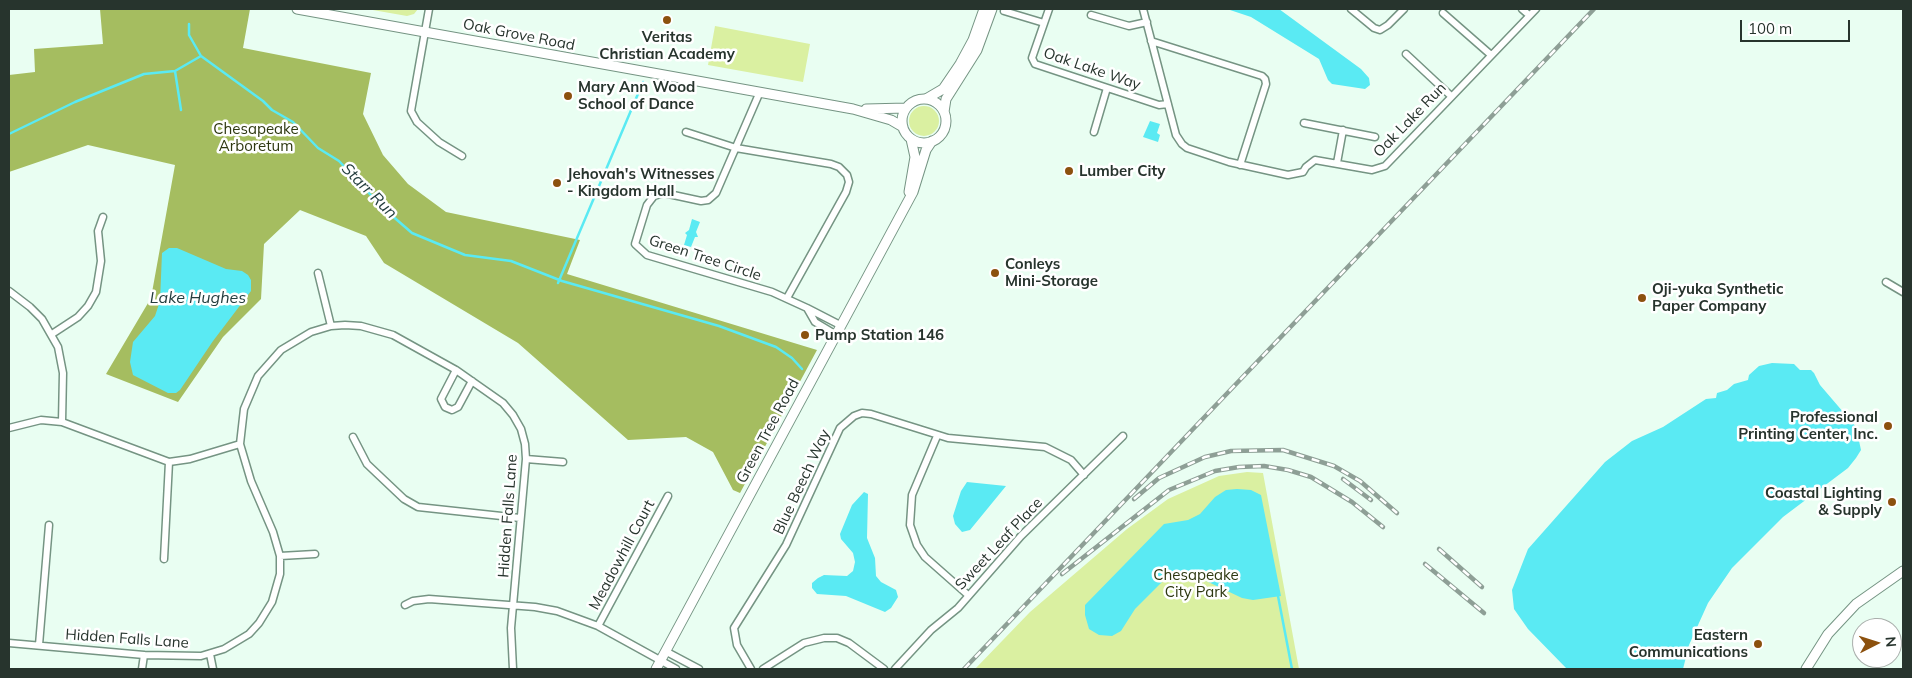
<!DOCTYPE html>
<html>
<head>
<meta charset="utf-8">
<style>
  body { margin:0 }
  #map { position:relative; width:1912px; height:678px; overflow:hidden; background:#e9fef2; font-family:Mulish,sans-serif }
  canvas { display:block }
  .frame { position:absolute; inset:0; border:10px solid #27342d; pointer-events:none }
  .north { position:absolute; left:1852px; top:618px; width:50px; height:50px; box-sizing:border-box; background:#fff; border:1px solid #a9aeab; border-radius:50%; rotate:85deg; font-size:14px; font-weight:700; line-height:20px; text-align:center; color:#27342d }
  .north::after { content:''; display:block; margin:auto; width:18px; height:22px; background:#8c510e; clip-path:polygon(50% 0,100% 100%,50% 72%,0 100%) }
  .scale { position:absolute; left:1740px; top:20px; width:110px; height:22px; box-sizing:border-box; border:2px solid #27342d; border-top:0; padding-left:6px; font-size:15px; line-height:18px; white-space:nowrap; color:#27342d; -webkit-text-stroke:4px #fff; paint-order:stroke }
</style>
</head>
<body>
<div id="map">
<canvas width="1912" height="678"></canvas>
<div class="frame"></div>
<div class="north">N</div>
<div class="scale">100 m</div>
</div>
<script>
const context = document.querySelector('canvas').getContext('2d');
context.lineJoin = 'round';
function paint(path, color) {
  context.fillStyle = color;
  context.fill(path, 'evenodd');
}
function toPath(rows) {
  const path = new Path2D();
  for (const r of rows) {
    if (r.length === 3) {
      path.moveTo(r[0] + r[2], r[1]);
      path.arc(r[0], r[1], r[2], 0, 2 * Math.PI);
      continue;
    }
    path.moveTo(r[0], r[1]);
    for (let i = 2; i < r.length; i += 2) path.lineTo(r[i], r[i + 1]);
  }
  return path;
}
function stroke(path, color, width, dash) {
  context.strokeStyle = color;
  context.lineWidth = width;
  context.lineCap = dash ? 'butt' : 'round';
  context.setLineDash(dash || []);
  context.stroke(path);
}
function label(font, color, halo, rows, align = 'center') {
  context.font = font + ' Mulish,sans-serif';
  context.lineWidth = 5;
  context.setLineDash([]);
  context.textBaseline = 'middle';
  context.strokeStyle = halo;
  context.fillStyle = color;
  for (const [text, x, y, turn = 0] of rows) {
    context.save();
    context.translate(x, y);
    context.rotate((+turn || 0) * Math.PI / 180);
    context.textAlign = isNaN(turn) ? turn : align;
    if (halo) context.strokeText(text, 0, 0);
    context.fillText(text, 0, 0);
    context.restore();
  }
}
const green = toPath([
  [367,9,418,9,414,14,407,16],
  [715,26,810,44,803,82,708,65],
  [924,121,15],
  [1247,472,1263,473,1299,669,975,669,1030,612,1127,529,1168,499,1219,476]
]);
const forest = toPath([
  [100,9,250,9,243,48,371,73,363,114,383,155,408,184,446,212,580,240,567,274,817,350,740,493,733,490,713,452,686,437,628,440,518,343,384,263,366,236,300,210,264,244,261,299,223,337,178,402,106,374,151,298,175,165,88,145,9,172,9,75,35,72,34,49,103,44]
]);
const water = toPath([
  [1227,9,1279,9,1361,69,1369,78,1370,85,1365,89,1332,84,1328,80,1319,59,1251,17],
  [1150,121,1160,124,1157,133,1160,135,1158,142,1143,137],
  [692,219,700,222,696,232,698,237,695,237,691,247,684,245,687,235,685,233,689,230],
  [169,248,177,248,226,269,242,271,248,275,251,280,251,291,213,341,180,390,176,393,168,393,133,375,130,362,133,342,155,316,160,301,162,253],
  [1772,363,1794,364,1800,370,1811,370,1814,373,1820,385,1856,427,1861,450,1856,458,1848,468,1783,517,1732,568,1708,603,1689,645,1683,669,1567,669,1528,629,1514,609,1512,590,1528,549,1605,462,1632,441,1663,427,1706,399,1716,398,1717,393,1727,390,1734,384,1748,380,1749,375,1759,366],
  [967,482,1006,486,970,530,962,532,955,524,953,516,961,491],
  [1237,489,1251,490,1261,495,1281,596,1253,600,1242,598,1202,579,1187,575,1174,576,1164,580,1135,609,1121,631,1112,636,1099,635,1089,629,1085,615,1085,605,1164,524,1188,520,1200,514,1215,497,1226,490],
  [864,492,868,494,867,538,875,558,876,576,881,582,896,590,898,597,891,608,885,612,846,596,817,594,812,588,812,583,818,578,824,575,847,576,853,571,855,562,853,553,841,539,840,534,852,505]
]);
const stream = toPath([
  [189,24,189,35,201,56],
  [175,71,181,110],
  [9,134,75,102,144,74,175,71,201,56,263,101,272,110,293,122,318,148,339,161,382,207,412,233,465,255,511,261,562,281,719,326,776,347,792,358,802,369],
  [558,283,643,82],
  [1278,596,1292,669]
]);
const street = toPath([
  [429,9,411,111,417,122,439,142,462,156],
  [1049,9,1032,58,1035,64,1159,105,1168,104],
  [1143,9,1176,135,1182,144,1187,148,1229,162,1288,175,1303,172,1306,167,1315,160,1372,170,1385,166,1536,9],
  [1351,9,1374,28,1380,30,1388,25,1404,9],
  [1522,9,1529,15],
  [1004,11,1044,23],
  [1443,13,1491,55],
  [1091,15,1129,26,1147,22],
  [1151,41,1262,76,1265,79,1266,84,1240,165],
  [1406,54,1451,96],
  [759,94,716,193,708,200,701,201,664,193,654,196,647,205,635,244,647,255,772,292,807,308],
  [1304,123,1375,137],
  [686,132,736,148,831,164,839,167,847,175,849,182,846,192,787,298],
  [1094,132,1107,88],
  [1337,163,1343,130],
  [318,273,331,326],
  [1886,282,1903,292],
  [9,291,30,307,42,319,58,347,63,373,62,422],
  [52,334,78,317,88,306,96,292,101,261,98,231,103,217],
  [835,334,815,322,807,308,840,325],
  [456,370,441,399,445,407,452,410,458,407,472,381],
  [9,428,41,420,62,422,169,462,190,459,240,444],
  [937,436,912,495,910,525,917,545,925,557,968,595],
  [353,437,367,464,404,499,418,507,520,518],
  [526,459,563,462],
  [280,556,315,554],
  [164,559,169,462],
  [405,605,413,601,429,599,535,607,557,611,598,626,676,669],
  [598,626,668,496],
  [9,643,144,655,201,656,224,649,249,634,259,623,272,602,280,574,280,556,273,532,251,481,240,444,244,409,258,376,281,350,311,332,331,326,345,325,361,326,393,335,456,370,503,403,513,415,521,429,525,444,526,459,511,628,513,669],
  [39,645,49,525],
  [665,651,699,669],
  [210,654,213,669],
  [142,669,144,655],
  [751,669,737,645,734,628,786,545,840,428,854,416,862,413,871,414,948,438,1045,447,1071,460,1084,475],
  [763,669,804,643,824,638,837,638,849,643,884,669],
  [895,669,931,630,958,608,1021,536,1123,436]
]);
const secondary = toPath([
  [297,9,853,109,891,120,903,127],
  [924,121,22],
  [926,99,943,89,960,64,973,40,984,9],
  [866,109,906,108],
  [944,112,946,99,977,50,992,9],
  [909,192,915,157,911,139],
  [656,669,913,192,926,150,932,141],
  [1806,669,1828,634,1856,604,1903,571]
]);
const rail = toPath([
  [1343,479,1371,500],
  [1134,499,1159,478,1205,457,1231,451,1283,450,1334,466,1360,481,1397,513],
  [1439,549,1482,587],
  [1425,564,1484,613],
  [1062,574,1169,490,1215,471,1239,467,1264,466,1288,470,1311,477,1352,502,1383,527],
  [964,669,1594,9]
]);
const markers = [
  [667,20,5,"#8c510e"],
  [568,96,5,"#8c510e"],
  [1069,171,5,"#8c510e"],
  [557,183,5,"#8c510e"],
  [995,273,5,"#8c510e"],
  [1642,298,5,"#8c510e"],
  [805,335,5,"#8c510e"],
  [1888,426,5,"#8c510e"],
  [1892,502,5,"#8c510e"],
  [1758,644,5,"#8c510e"]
];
const streetNames = [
  ["Oak Grove Road",519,35,11],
  ["Oak Lake Way",1092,69,19],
  ["Oak Lake Run",1410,120,-46],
  ["Green Tree Circle",705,258,18],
  ["Green Tree Road",768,431,-62],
  ["Blue Beech Way",802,482,-65],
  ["Hidden Falls Lane",508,516,-86],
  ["Sweet Leaf Place",999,544,-47],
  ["Meadowhill Court",622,555,-62],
  ["Hidden Falls Lane",127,639,4]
];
const poiNames = [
  ["Veritas",667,37,"center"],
  ["Christian Academy",667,54,"center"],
  ["Mary Ann Wood",578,87],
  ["School of Dance",578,104],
  ["Lumber City",1079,171],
  ["Jehovah's Witnesses",567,174],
  ["- Kingdom Hall",567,191],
  ["Conleys",1005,264],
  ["Mini-Storage",1005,281],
  ["Oji-yuka Synthetic",1652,289],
  ["Paper Company",1652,306],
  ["Pump Station 146",815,335],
  ["Professional",1878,417,"right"],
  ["Printing Center, Inc.",1878,434,"right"],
  ["Coastal Lighting",1882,493,"right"],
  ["& Supply",1882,510,"right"],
  ["Eastern",1748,635,"right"],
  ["Communications",1748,652,"right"]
];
const parkNames = [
  ["Chesapeake",256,129],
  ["Arboretum",256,146],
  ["Chesapeake",1196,575],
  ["City Park",1196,592]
];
const waterNames = [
  ["Starr Run",369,191,45],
  ["Lake Hughes",198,298]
];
paint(green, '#daf0a1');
paint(forest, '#a5bd60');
paint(water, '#5aeaf3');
stroke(stream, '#5aeaf3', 2.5);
stroke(street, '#759483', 9);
stroke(secondary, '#759483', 11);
stroke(street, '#fff', 6);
stroke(secondary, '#fff', 9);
stroke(rail, '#8e9f96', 4.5);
stroke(rail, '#fff', 2.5, [8]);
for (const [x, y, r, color] of markers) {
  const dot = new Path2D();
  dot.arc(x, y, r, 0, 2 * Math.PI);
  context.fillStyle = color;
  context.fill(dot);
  stroke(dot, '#fff', 2);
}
label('15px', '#27342d', '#fff', streetNames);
label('bold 15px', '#27342d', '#fff', poiNames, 'left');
label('15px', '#2e3811', '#fff', parkNames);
label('italic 16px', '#243d3e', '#fff', waterNames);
</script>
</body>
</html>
